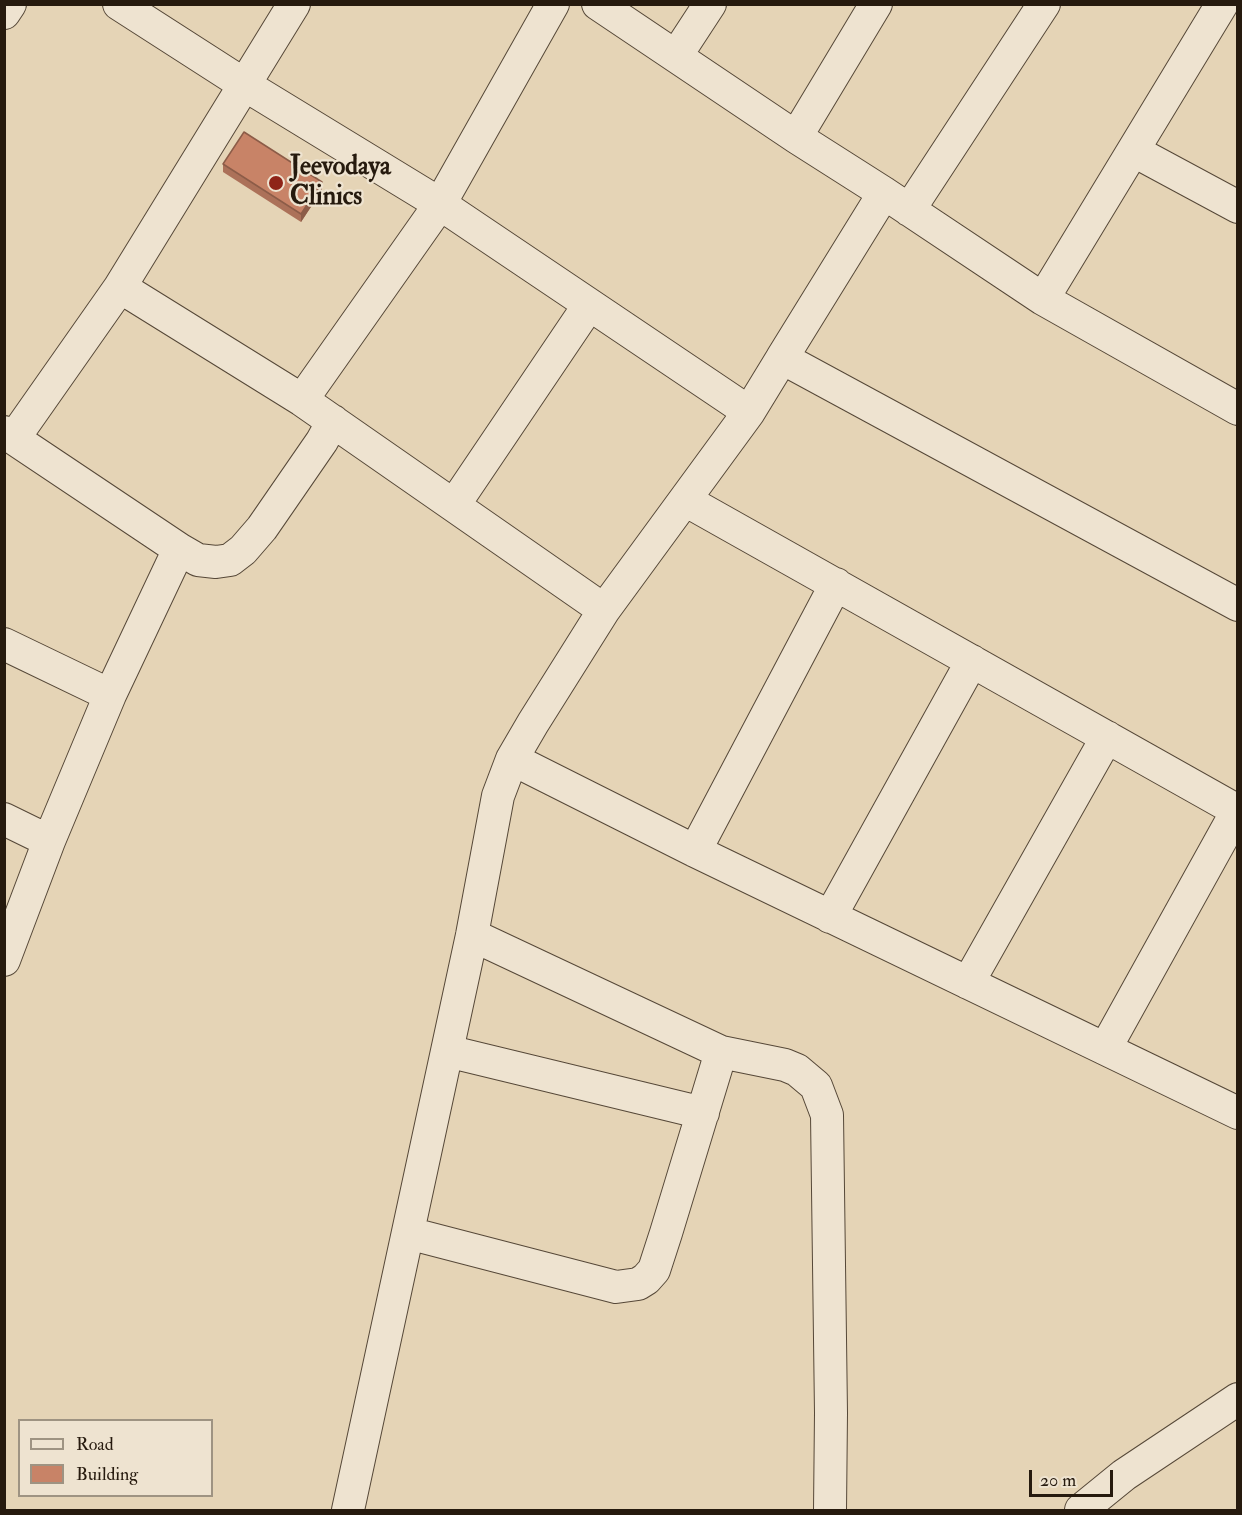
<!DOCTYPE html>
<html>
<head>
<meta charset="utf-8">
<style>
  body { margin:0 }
  #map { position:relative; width:1242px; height:1515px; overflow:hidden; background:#e5d4b6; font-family:"IM FELL Double Pica",serif }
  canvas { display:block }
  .frame { position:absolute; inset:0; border:6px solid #261a0e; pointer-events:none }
  .legend { position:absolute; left:18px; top:1419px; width:195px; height:78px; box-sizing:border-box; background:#eee3d0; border:2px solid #9e9382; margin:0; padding:8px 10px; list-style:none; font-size:18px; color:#261a0e }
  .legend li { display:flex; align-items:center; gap:12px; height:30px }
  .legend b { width:30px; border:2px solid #9e9382 }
  .scale { position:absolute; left:1029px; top:1470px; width:84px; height:27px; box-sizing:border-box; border:3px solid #261a0e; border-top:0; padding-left:8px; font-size:18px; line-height:21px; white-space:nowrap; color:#261a0e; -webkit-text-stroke:4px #eee3d0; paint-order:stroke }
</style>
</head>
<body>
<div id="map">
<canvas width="1242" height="1515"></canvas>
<div class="frame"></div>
<ul class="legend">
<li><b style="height:8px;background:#eee3d0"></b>Road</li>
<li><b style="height:16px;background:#c88367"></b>Building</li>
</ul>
<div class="scale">20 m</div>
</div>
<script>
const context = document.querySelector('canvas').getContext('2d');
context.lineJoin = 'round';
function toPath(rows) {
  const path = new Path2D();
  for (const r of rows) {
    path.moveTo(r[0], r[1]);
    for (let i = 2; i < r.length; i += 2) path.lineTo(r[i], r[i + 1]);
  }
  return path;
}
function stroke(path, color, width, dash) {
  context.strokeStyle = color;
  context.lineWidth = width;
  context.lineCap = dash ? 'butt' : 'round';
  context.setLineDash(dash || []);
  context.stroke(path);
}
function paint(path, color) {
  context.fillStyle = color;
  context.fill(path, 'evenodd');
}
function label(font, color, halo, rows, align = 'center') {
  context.font = font + ' "IM FELL Double Pica",serif';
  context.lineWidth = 4.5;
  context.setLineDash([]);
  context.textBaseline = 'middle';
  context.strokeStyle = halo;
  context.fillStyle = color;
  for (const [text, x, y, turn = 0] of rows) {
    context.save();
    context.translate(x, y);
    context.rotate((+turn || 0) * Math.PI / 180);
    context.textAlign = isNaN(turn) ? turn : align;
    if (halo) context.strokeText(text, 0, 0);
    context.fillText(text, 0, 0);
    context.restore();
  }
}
const street = toPath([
  [119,4,245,85,440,204,749,412],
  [294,4,120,287,302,400,604,610,749,412,782,358,1238,605],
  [598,4,796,137,884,193,1043,299,1238,409],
  [4,13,10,4],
  [676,56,710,4],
  [796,137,876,4],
  [1134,151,1238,207],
  [909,210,1044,4],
  [1043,299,1222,4],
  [782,358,884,193],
  [302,400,440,204,553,4],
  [4,432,179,549],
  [14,438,120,287],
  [685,500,1238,811],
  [454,505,589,305],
  [4,644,110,695],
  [512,759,695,851,1238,1113],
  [4,819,49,841],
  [695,851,836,584],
  [830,917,972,661],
  [472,935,721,1052,785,1065,797,1070,816,1086,827,1115,831,1413,830,1510],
  [4,960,49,841,110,695,179,549,198,560,216,562,230,560,243,550,262,528,322,441,333,421],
  [968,983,1107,737],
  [1105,1049,1237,811],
  [447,1051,703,1113],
  [408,1233,616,1287,638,1284,646,1279,654,1270,666,1233,721,1052],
  [348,1510,472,935,498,796,512,759,533,723,604,610],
  [1081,1510,1124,1475,1238,1399]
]);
const wall = toPath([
  [223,164,322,190,301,222,223,172]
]);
const shadedWall = toPath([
  [322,182,322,190,301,222,301,214]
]);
const building = toPath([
  [244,132,322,182,301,214,223,164,244,132]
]);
const markers = [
  [276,183,8,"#8f2418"]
];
const poiNames = [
  ["Jeevodaya",290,168],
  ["Clinics",290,198]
];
stroke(street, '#564838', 34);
stroke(street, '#eee3d0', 32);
paint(wall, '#ac7159');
paint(shadedWall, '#8c5c48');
paint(building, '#c88367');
stroke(building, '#8c5c48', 1.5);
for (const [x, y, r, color] of markers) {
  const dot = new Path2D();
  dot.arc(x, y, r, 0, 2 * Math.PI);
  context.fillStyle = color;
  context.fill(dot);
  stroke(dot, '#eee3d0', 2);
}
label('bold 26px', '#261a0e', '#eee3d0', poiNames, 'left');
</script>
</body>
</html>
